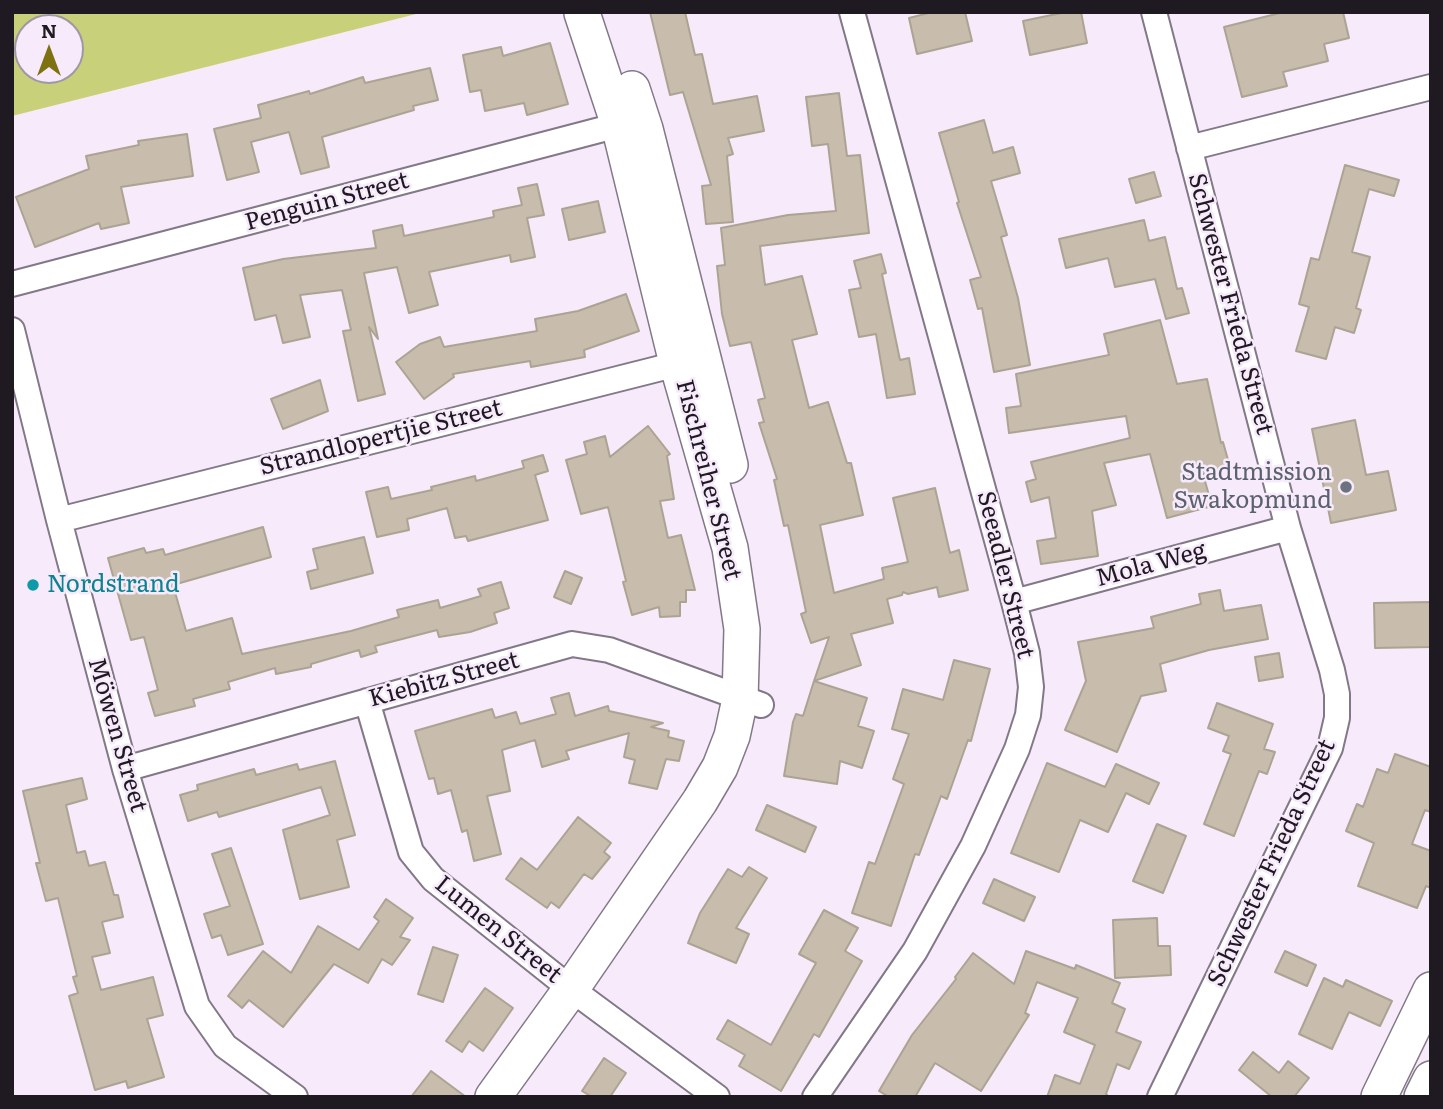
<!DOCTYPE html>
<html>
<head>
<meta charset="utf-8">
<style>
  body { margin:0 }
  #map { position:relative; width:1443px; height:1109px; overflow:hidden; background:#f6eafb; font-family:Literata,serif }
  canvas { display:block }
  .frame { position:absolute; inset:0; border:14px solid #1f1a21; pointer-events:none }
  .north { position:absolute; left:14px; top:14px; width:70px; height:70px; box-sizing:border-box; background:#f6eafb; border:2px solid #a097a4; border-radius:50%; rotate:0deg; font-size:19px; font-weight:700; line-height:28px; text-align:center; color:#1f1a21 }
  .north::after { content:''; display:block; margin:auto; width:24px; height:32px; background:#7d7110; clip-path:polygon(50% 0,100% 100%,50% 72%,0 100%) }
</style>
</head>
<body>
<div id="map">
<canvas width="1443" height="1109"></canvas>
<div class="frame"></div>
<div class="north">N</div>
</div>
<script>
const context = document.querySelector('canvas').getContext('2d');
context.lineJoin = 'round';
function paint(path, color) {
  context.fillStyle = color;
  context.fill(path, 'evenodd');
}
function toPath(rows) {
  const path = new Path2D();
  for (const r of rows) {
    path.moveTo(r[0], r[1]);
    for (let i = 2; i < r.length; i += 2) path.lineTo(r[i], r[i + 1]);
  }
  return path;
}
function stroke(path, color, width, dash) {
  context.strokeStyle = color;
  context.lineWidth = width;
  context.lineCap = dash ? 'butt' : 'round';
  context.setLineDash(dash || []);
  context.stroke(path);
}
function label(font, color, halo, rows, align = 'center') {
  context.font = font + ' Literata,serif';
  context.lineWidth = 5;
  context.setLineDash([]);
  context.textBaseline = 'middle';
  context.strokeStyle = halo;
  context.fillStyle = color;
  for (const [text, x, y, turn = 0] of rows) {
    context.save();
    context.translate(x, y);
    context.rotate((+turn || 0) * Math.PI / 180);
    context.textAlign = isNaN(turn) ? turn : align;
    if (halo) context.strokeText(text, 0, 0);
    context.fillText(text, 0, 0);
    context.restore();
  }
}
const green = toPath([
  [12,12,424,12,12,116],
  [28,28,70,28,70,70,28,70]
]);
const building = toPath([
  [650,12,685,12,695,55,702,54,713,104,757,96,764,131,728,138,733,154,727,156,733,222,706,224,702,186,711,185,683,92,670,95,650,12],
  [933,12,965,12,972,41,917,54,909,18,933,12],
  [1066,12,1081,12,1087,43,1030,55,1023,21,1066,12],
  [1284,12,1343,12,1349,38,1324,44,1328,61,1283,72,1287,86,1242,97,1224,27,1284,12],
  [550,43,568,104,527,115,524,103,485,111,481,90,470,92,463,55,501,47,503,56,550,43],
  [430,68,438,100,413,106,414,110,322,137,329,167,301,174,289,132,251,142,259,172,227,180,214,129,261,118,258,105,309,91,310,94,363,77,365,83,430,68],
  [839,93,847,156,860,155,869,233,760,246,765,285,802,276,817,334,792,340,809,408,828,402,847,463,851,463,863,515,820,525,834,593,884,579,882,568,908,562,893,498,935,488,950,553,959,550,968,590,939,597,937,587,908,594,903,592,902,595,887,599,893,623,851,634,861,665,814,681,829,637,811,643,801,614,806,612,788,525,784,526,774,480,777,479,759,423,764,422,758,400,765,398,751,342,730,346,722,314,717,266,725,265,721,228,788,215,836,211,828,144,812,146,806,97,839,93],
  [984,120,993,153,1013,147,1020,173,991,181,1007,235,1001,237,1018,298,1030,365,994,372,982,308,978,309,970,280,981,277,957,203,959,202,939,133,984,120],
  [187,134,193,176,121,187,129,223,101,229,99,223,35,247,16,197,89,169,86,156,139,145,138,141,187,134],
  [1345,165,1399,180,1394,196,1369,189,1352,252,1370,257,1356,308,1361,310,1354,333,1335,327,1326,359,1296,351,1309,307,1299,304,1311,258,1319,260,1345,165],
  [1154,172,1161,196,1136,203,1129,179,1154,172],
  [537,184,544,215,527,218,535,257,511,262,510,255,429,272,438,305,409,313,397,267,364,273,378,339,369,327,385,394,358,401,343,331,351,330,342,290,300,295,310,337,283,343,276,315,255,320,243,268,283,259,376,248,373,231,402,225,404,236,494,217,493,211,522,205,518,188,537,184],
  [598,201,605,232,569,240,562,209,598,201],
  [1144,220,1149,241,1165,237,1177,289,1182,288,1189,313,1166,319,1155,279,1115,287,1108,258,1066,268,1059,239,1144,220],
  [881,254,886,273,882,274,900,360,909,358,915,394,887,398,876,334,859,337,849,290,861,288,854,261,881,254],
  [626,294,639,331,584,350,585,357,531,367,530,361,453,374,454,377,424,399,396,362,420,344,440,337,444,347,537,331,535,319,578,311,626,294],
  [1160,320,1177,384,1207,379,1221,443,1223,442,1230,467,1203,474,1212,506,1167,518,1150,454,1104,463,1116,505,1092,511,1098,556,1041,564,1037,541,1056,538,1049,497,1031,502,1026,482,1036,479,1031,462,1130,438,1126,416,1009,433,1006,408,1021,406,1016,374,1109,355,1104,334,1160,320],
  [320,380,328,411,283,429,271,399,320,380],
  [1355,420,1366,475,1388,471,1396,510,1331,523,1312,429,1355,420],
  [648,426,670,454,667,456,674,499,660,501,668,538,681,535,695,590,686,590,686,602,680,602,680,616,660,617,659,607,632,615,623,582,626,581,608,507,581,514,566,460,587,454,584,442,605,436,610,457,648,426],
  [543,455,548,471,535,475,548,520,468,541,466,536,455,538,447,508,407,519,409,530,377,537,366,492,388,487,391,499,432,490,431,487,475,476,476,481,524,468,522,461,543,455],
  [263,527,271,557,173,585,186,631,232,618,242,654,351,631,399,617,397,610,438,600,440,608,481,596,478,589,501,582,509,608,494,613,497,623,470,632,439,637,437,630,375,646,377,652,361,657,359,650,311,664,311,667,276,674,275,668,228,682,230,689,193,699,195,706,155,716,148,693,158,690,144,637,131,640,108,558,144,548,146,553,163,549,165,555,263,527],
  [364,537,373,573,311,589,307,572,318,569,313,549,364,537],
  [565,571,582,578,571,604,554,597,565,571],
  [1220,590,1224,611,1261,605,1268,639,1209,650,1160,664,1166,691,1141,696,1117,752,1065,730,1086,681,1078,642,1154,628,1151,617,1201,604,1199,594,1220,590],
  [1431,602,1431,647,1375,648,1374,603,1431,602],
  [1279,653,1283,677,1259,681,1255,657,1279,653],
  [954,660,990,669,971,741,968,740,947,799,941,796,919,855,915,854,891,926,852,913,869,862,875,864,904,784,893,779,909,734,892,729,903,689,943,700,954,660],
  [814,681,867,698,858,726,874,731,862,768,840,761,837,784,784,776,793,722,796,714,803,716,814,681],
  [569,693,575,716,608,706,609,711,663,723,651,727,669,731,668,737,684,741,679,761,666,759,657,789,629,783,635,760,624,757,629,733,566,751,569,759,542,767,535,740,502,750,510,791,487,796,501,854,474,861,467,830,462,832,451,790,438,794,434,778,429,779,415,731,492,709,495,718,516,712,520,724,556,714,551,698,569,693],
  [1217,703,1273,724,1264,749,1275,752,1267,774,1259,771,1234,836,1204,824,1231,754,1223,751,1229,736,1208,728,1217,703],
  [1395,754,1431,767,1431,812,1425,810,1412,844,1431,851,1431,888,1426,886,1417,908,1358,886,1374,843,1346,831,1357,804,1363,807,1377,769,1388,773,1395,754],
  [335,761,355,835,337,840,349,887,300,899,283,830,330,815,321,787,219,817,217,812,188,821,180,795,198,790,197,785,254,769,256,775,297,764,299,770,335,761],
  [1047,763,1105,787,1116,764,1159,783,1149,804,1126,793,1108,832,1080,820,1059,872,1011,853,1047,763],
  [82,778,87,799,66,805,77,853,85,851,89,866,105,862,114,895,118,895,123,917,102,922,110,953,92,957,101,990,153,977,163,1015,147,1019,164,1077,128,1088,126,1081,95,1090,69,996,78,993,73,977,77,976,58,898,46,901,36,863,40,863,23,791,82,778],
  [767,805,816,827,805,852,756,830,767,805],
  [578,817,611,843,604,852,610,857,592,879,584,874,559,908,551,902,547,908,506,879,521,858,537,870,578,817],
  [1157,824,1186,836,1163,893,1133,881,1157,824],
  [231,848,263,944,228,955,221,935,212,938,204,914,230,906,212,854,231,848],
  [749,867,767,878,736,928,749,934,736,963,688,943,700,913,728,869,742,877,749,867],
  [994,879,1035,897,1024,921,983,903,994,879],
  [386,899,413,918,400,937,410,940,392,965,382,959,368,983,334,964,283,1027,249,1000,242,1008,228,996,263,951,291,973,318,926,359,950,379,921,374,917,386,899],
  [824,910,858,928,845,951,862,961,819,1037,814,1034,781,1091,739,1066,745,1055,717,1039,728,1020,771,1045,816,963,799,954,824,910],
  [1157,918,1158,946,1170,946,1171,975,1115,978,1113,920,1157,918],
  [433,947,458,955,443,1002,418,994,433,947],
  [1026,951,1075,969,1076,965,1120,983,1112,1003,1125,1009,1116,1032,1141,1042,1129,1069,1117,1064,1106,1094,1109,1097,1047,1097,1055,1075,1080,1084,1095,1045,1064,1032,1078,998,1037,982,1025,1013,1029,1015,981,1091,935,1063,915,1097,889,1097,879,1091,912,1035,956,979,955,977,973,953,1014,984,1026,951],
  [1285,951,1316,965,1307,986,1275,972,1285,951],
  [1324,978,1343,987,1346,980,1392,1001,1380,1026,1349,1012,1332,1049,1299,1034,1324,978],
  [485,988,513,1008,483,1051,469,1041,462,1052,446,1041,485,988],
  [1253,1052,1279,1073,1288,1061,1309,1078,1294,1097,1272,1097,1239,1070,1253,1052],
  [604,1058,626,1073,610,1097,592,1097,582,1091,604,1058],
  [431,1071,466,1097,411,1097,431,1071]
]);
const street = toPath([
  [1154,12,1288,528,1332,670,1337,694,1337,718,1330,748,1160,1097],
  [1189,148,1431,87],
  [12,284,634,121],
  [12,330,59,520,125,769,197,1006,225,1046,295,1097],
  [59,520,693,360],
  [1014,602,1288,528],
  [367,701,411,852,433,879,571,989,717,1097],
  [125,769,572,644,609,650,761,705],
  [815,1097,915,951,973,846,1017,749,1028,715,1031,687,1027,653,1014,602,852,12]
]);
const secondary = toPath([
  [632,89,645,129,730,465],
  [493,1097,571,989,700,801,720,767,732,736,740,699,742,629,730,548,677,363,619,125,582,13],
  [1379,1097,1431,990],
  [1422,1097,1431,1079]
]);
const markers = [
  [1346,487,7,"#6b7280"],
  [33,585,7,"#0f9aa8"]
];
const streetNames = [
  ["Penguin Street",327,202,-15],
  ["Schwester Frieda Street",1230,304,75],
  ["Strandlopertjie Street",381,438,-14],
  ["Fischreiher Street",708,480,76],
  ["Mola Weg",1151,565,-15],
  ["Seeadler Street",1005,575,76],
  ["Kiebitz Street",444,680,-15],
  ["Möwen Street",117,735,74],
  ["Schwester Frieda Street",1272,863,-65],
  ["Lumen Street",498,930,39]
];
const worshipNames = [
  ["Stadtmission",1332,473],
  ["Swakopmund",1332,501]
];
const cultureNames = [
  ["Nordstrand",47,585]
];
paint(green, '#c8d07a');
paint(building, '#c8bdac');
stroke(building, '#ada392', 2);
stroke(street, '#837887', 28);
stroke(secondary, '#837887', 38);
stroke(street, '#fff', 24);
stroke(secondary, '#fff', 35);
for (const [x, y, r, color] of markers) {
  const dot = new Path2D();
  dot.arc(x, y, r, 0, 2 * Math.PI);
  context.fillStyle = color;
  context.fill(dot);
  stroke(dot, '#f6eafb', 2.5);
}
label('24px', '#1f1a21', '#f6eafb', streetNames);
label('24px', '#5b616d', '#f6eafb', worshipNames, 'right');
label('24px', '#0d838f', '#f6eafb', cultureNames, 'left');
</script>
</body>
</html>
